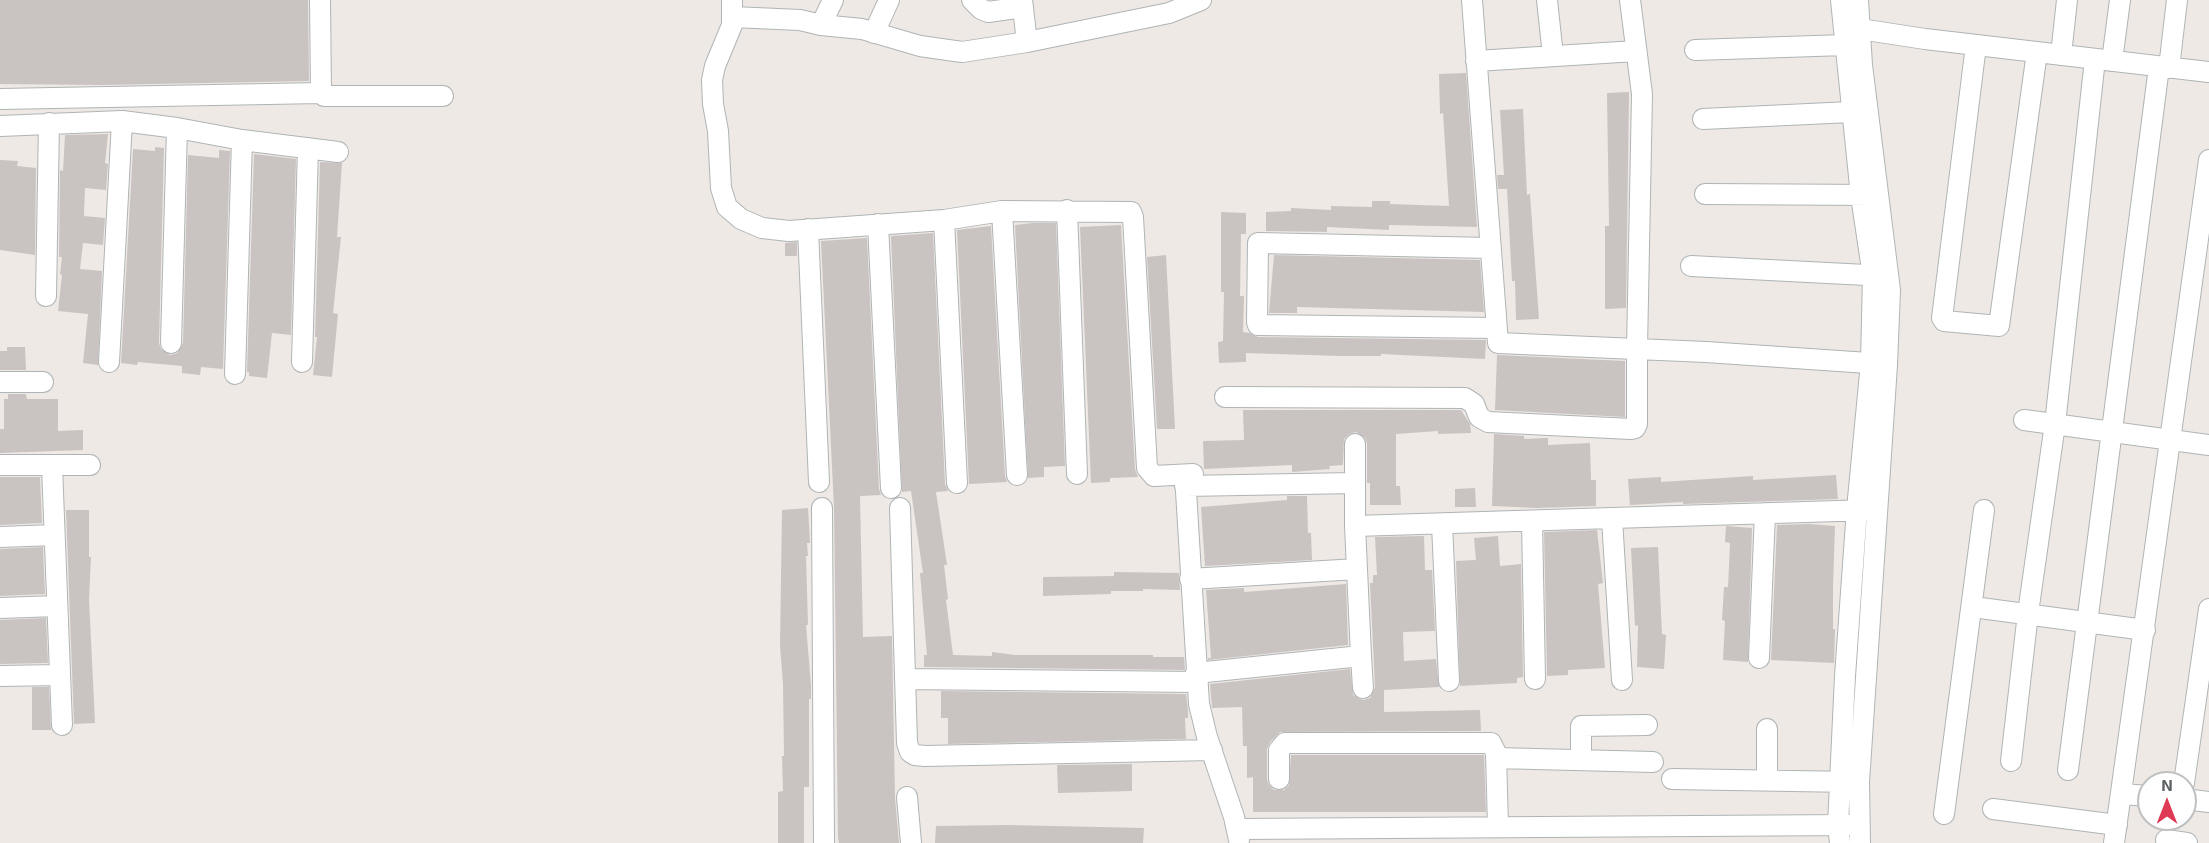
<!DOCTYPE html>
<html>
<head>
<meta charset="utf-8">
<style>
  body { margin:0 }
  #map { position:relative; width:2209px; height:843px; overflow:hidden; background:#eee9e4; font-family:"Exo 2",sans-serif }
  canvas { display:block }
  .north { position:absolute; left:2137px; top:771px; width:60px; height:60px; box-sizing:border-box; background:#fff; border:2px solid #bec0c1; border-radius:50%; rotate:0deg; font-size:16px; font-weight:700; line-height:24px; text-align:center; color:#5c6264 }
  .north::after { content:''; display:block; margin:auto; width:21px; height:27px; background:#df3955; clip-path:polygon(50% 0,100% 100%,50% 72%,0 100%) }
</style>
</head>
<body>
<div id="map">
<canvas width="2209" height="843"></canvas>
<div class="north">N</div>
</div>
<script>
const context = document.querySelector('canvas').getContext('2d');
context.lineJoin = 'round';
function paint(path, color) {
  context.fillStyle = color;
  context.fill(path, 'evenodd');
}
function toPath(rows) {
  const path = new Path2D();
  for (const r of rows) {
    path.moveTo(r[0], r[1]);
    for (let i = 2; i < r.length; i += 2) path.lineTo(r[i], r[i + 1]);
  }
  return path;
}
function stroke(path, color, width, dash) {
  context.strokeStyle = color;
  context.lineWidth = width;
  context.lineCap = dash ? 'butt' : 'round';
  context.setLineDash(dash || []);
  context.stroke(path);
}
const building = toPath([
  [0,0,308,0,309,81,102,85,0,84],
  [1466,73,1477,227,1389,225,1389,230,1327,227,1327,232,1266,231,1266,212,1291,211,1291,208,1331,210,1331,206,1372,207,1372,201,1390,201,1390,204,1449,206,1443,113,1440,114,1439,74],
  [1629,92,1626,308,1605,309,1605,226,1609,226,1607,93],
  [1523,109,1527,195,1530,194,1539,319,1516,320,1515,281,1512,281,1507,189,1498,189,1497,175,1504,175,1500,110],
  [108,134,105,163,108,164,106,190,85,188,84,216,105,218,103,245,83,243,80,269,102,271,98,365,83,363,88,314,58,311,62,275,60,274,62,257,59,257,60,170,63,171,65,135],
  [155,147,164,148,159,343,161,349,170,355,177,353,183,343,188,155,219,158,219,150,230,151,223,369,201,367,200,375,182,373,182,366,138,362,137,365,121,363,133,149,155,151],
  [254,154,296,159,291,335,272,333,267,378,249,376,249,372,247,372],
  [0,160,18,161,17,166,36,168,35,255,0,250],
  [320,162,342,163,337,237,341,237,333,313,338,314,332,377,313,375,317,337,315,337],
  [1221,212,1246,213,1246,234,1241,234,1240,296,1244,296,1243,332,1249,333,1258,337,1486,340,1485,359,1381,354,1381,356,1340,356,1246,353,1246,362,1219,363,1218,342,1223,341,1224,292,1221,292],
  [1033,223,1056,223,1065,466,1044,467,1044,477,1028,478,1015,225],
  [1121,225,1135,469,1138,477,1110,478,1110,482,1091,483,1080,227],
  [991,226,1005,476,1007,482,969,484,957,230],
  [933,233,945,484,948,491,936,492,947,565,944,565,948,599,946,600,953,655,992,656,992,652,1015,655,1153,655,1153,657,1184,657,1185,670,924,667,924,655,927,655,920,573,923,573,911,491,902,492,891,236],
  [867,238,879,489,881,495,860,496,863,637,892,636,895,798,899,843,839,843,838,838,834,508,821,241],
  [797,242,797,256,785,256,785,243],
  [1166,255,1175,429,1157,429,1147,257],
  [1274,255,1480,260,1484,312,1297,307,1297,313,1269,313],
  [7,347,25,347,26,370,0,370,0,351,7,351],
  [1497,355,1625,361,1625,417,1495,410],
  [8,394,26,394,27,399,58,399,58,431,83,430,83,450,0,453,0,429,4,429,4,399,8,399],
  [1243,410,1461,410,1470,424,1471,433,1438,434,1438,431,1396,434,1396,486,1400,486,1401,505,1370,505,1370,483,1367,483,1367,443,1365,438,1356,432,1349,434,1344,439,1343,465,1329,466,1330,469,1292,472,1292,465,1204,469,1203,441,1244,440],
  [1494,434,1524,436,1524,439,1548,438,1548,445,1590,443,1591,480,1596,480,1596,506,1537,508,1492,506],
  [1836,475,1838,499,1683,504,1683,502,1630,505,1628,479,1661,477,1661,482,1753,476,1753,480],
  [0,477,40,477,42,523,0,525],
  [1475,488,1476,507,1455,507,1455,489],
  [1287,496,1307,496,1308,533,1311,533,1312,560,1205,566,1201,507,1287,500],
  [808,508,810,543,807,543,808,556,806,556,808,625,806,625,811,685,811,699,809,699,809,787,804,787,804,843,778,843,778,792,783,791,782,756,784,756,783,684,780,646,782,510],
  [66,510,89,510,89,557,91,557,89,599,95,723,74,724],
  [1809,524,1835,526,1833,586,1833,629,1835,629,1834,663,1771,660,1777,525],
  [1726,526,1752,528,1748,662,1723,660,1725,621,1722,620,1724,587,1728,587,1730,543,1725,542],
  [1597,530,1603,583,1598,584,1605,668,1568,670,1568,675,1547,676,1544,532],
  [1424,536,1425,570,1432,570,1435,631,1403,632,1404,661,1436,659,1439,687,1384,690,1384,712,1480,710,1481,731,1280,732,1270,742,1267,749,1267,780,1269,785,1274,790,1284,790,1289,785,1291,755,1484,755,1486,812,1253,812,1253,777,1247,778,1247,746,1243,746,1242,707,1212,708,1210,684,1350,669,1353,695,1363,700,1370,698,1375,687,1370,583,1373,583,1373,575,1377,575,1375,537],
  [1498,536,1500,566,1521,564,1523,677,1517,678,1517,683,1460,686,1456,561,1476,560,1474,538],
  [43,547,45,594,0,596,0,549],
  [1658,547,1662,634,1666,635,1664,669,1637,667,1638,625,1635,626,1631,548],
  [1114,572,1179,573,1180,590,1143,589,1143,591,1111,591,1111,594,1043,596,1043,577,1114,576],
  [1346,584,1348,645,1208,660,1208,658,1211,658,1206,590,1204,590,1244,588,1244,592],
  [46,618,48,663,0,664,0,620],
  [32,687,49,687,51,730,32,730],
  [941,691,1186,694,1188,710,1188,718,1185,718,1186,739,948,744,948,718,941,718],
  [1132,764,1132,791,1058,793,1057,765],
  [1008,825,1144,828,1143,843,935,843,936,826]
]);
const minor = toPath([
  [320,0,321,93,324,96,443,96],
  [732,0,732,25,715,66,712,80,713,104,718,131,721,188,727,207,741,219,762,228,789,231,944,220,1002,211,1131,212,1133,217,1147,468,1154,476,1193,474],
  [972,0,981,9,988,12,1023,7],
  [1022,0,1027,42],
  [1472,0,1498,343,1706,352,1883,364],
  [1547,0,1553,56],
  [1858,0,1862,65,1890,290,1887,365,1859,782,1860,843],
  [733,17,800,20,821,25,862,29,920,46,962,52,1027,42,1169,13,1201,0],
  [821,25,833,0],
  [1860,29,1925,39,2209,72],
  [874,33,889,0],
  [1976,45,1942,318,1944,321,1999,326,2037,52],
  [1695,50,1845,45],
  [2061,55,2067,0],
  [1476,61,1636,51],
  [2112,61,2120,0],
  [2169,68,2177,0],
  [0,99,321,93],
  [1703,119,1851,112],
  [0,126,122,121,177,128,242,140,338,152],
  [1705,194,1874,195],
  [1067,210,1077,474],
  [1002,211,1017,475],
  [944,220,957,483],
  [878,224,891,488],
  [808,229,819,482],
  [1490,248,1258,243,1257,322,1258,325,1496,328],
  [1691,266,1886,276],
  [46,296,49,123],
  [171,343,177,128],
  [109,362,122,121],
  [302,362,308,148],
  [235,374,242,140],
  [0,382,43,382],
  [1225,397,1465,398,1474,404,1479,417,1488,422,1631,429,1635,428,1637,424,1637,349,1642,94,1630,0],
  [2024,420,2209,445],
  [1355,444,1355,526,1870,510],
  [0,465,90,465],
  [52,466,62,725],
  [1185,475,1199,704,1207,737,1234,817,1239,840],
  [1185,486,1355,483],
  [822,508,824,843],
  [900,508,907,743,910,752,915,755,925,756,1212,750],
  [1612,519,1622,680],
  [1532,521,1535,679],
  [1442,524,1449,681],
  [0,537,54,535],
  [1190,579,1357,569],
  [1973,607,2145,630],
  [0,608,57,606],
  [1361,656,1363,688],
  [1759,658,1765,513],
  [1196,673,1361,656,1355,526],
  [0,676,60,675],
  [905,679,1197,682],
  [1767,729,1767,780],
  [1496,758,1653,762],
  [1581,760,1581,726,1647,725],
  [2011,761,2028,613,2055,424,2095,59],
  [2068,770,2159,67],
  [1279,779,1279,750,1285,743,1491,743,1496,753,1498,827],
  [1672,779,1852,782],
  [2184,783,2209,609],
  [2122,794,2149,796],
  [907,797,911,843],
  [2185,799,2209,802],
  [1993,809,2117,825],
  [1944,814,1984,510],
  [1237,829,1849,825],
  [2166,840,2187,843],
  [1840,843,1838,825,1845,676,1857,509,1871,363,1873,276,1861,196,1841,0],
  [2114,843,2209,160]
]);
paint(building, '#c9c4c1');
stroke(minor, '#b0b4b6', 22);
stroke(minor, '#fff', 20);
</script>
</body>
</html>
